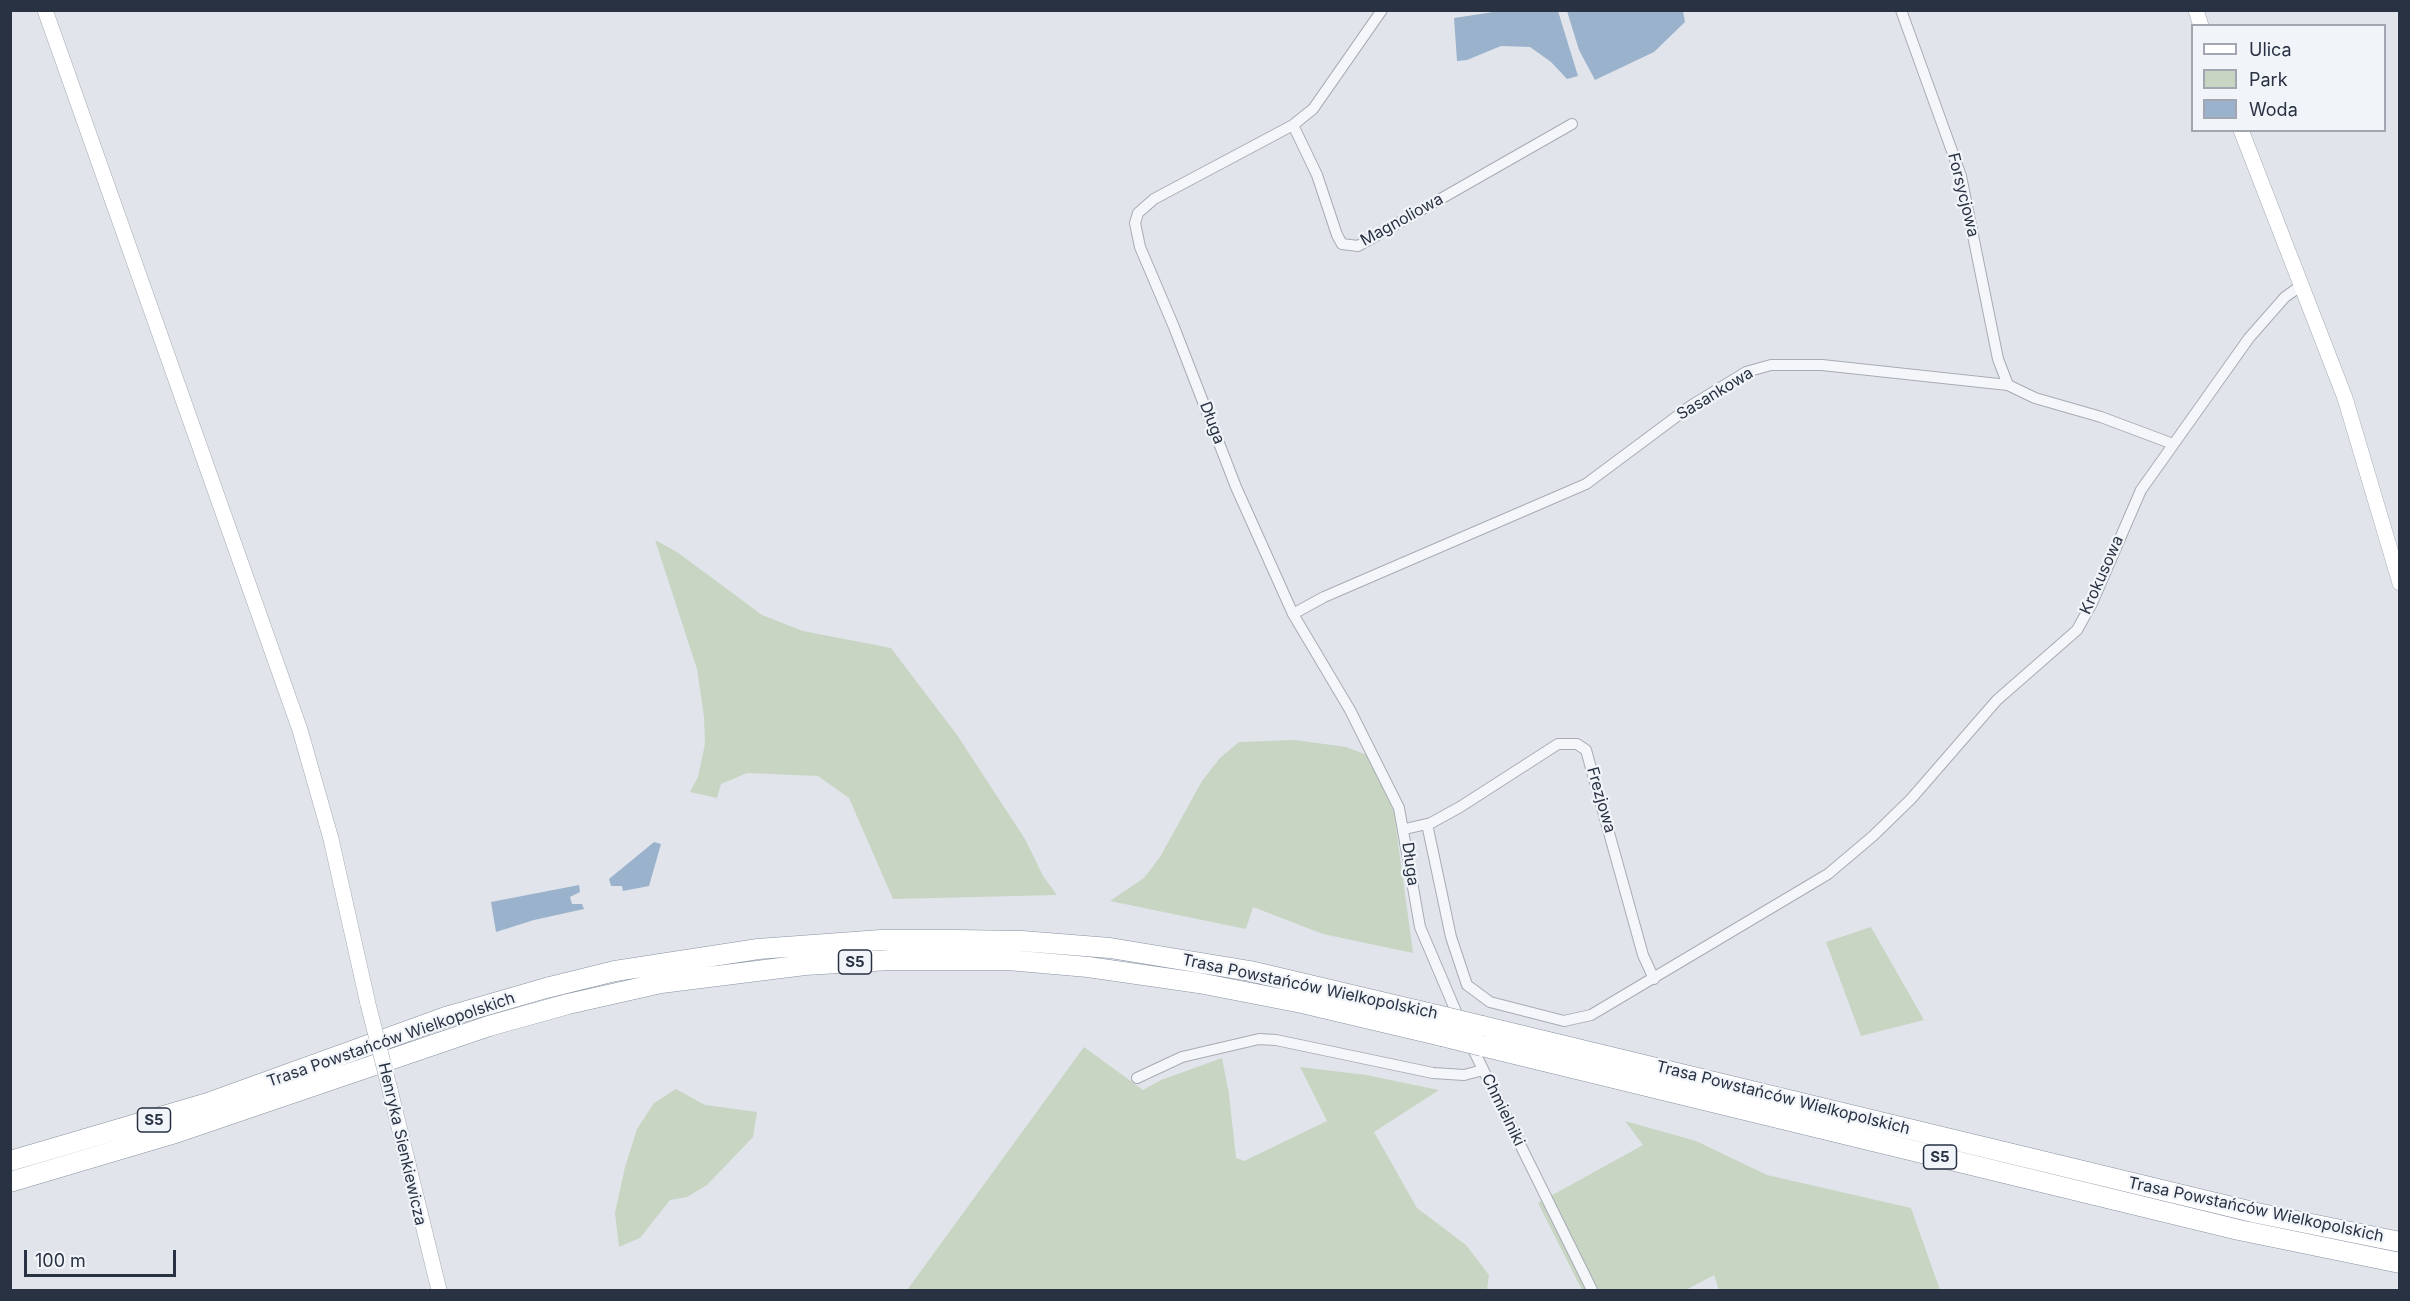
<!DOCTYPE html>
<html>
<head>
<meta charset="utf-8">
<style>
  body { margin:0 }
  #map { position:relative; width:2410px; height:1301px; overflow:hidden; background:#e1e5eb; font-family:Inter,sans-serif }
  canvas { display:block }
  .frame { position:absolute; inset:0; border:12px solid #293243; pointer-events:none }
  .legend { position:absolute; left:2191px; top:24px; width:195px; height:108px; box-sizing:border-box; background:#f1f4f8; border:2px solid #a1a6b0; margin:0; padding:8px 10px; list-style:none; font-size:18px; color:#293243 }
  .legend li { display:flex; align-items:center; gap:12px; height:30px }
  .legend b { width:30px; border:2px solid #a1a6b0 }
  .scale { position:absolute; left:24px; top:1250px; width:152px; height:27px; box-sizing:border-box; border:3px solid #293243; border-top:0; padding-left:8px; font-size:18px; line-height:21px; white-space:nowrap; color:#293243; -webkit-text-stroke:4px #f1f4f8; paint-order:stroke }
</style>
</head>
<body>
<div id="map">
<canvas width="2410" height="1301"></canvas>
<div class="frame"></div>
<ul class="legend">
<li><b style="height:8px;background:#fff"></b>Ulica</li>
<li><b style="height:16px;background:#c7d5c2"></b>Park</li>
<li><b style="height:16px;background:#9bb2cc"></b>Woda</li>
</ul>
<div class="scale">100 m</div>
</div>
<script>
const context = document.querySelector('canvas').getContext('2d');
context.lineJoin = 'round';
function paint(path, color) {
  context.fillStyle = color;
  context.fill(path, 'evenodd');
}
function toPath(rows) {
  const path = new Path2D();
  for (const r of rows) {
    path.moveTo(r[0], r[1]);
    for (let i = 2; i < r.length; i += 2) path.lineTo(r[i], r[i + 1]);
  }
  return path;
}
function stroke(path, color, width, dash) {
  context.strokeStyle = color;
  context.lineWidth = width;
  context.lineCap = dash ? 'butt' : 'round';
  context.setLineDash(dash || []);
  context.stroke(path);
}
function label(font, color, halo, rows, align = 'center') {
  context.font = font + ' Inter,sans-serif';
  context.lineWidth = 4.5;
  context.setLineDash([]);
  context.textBaseline = 'middle';
  context.strokeStyle = halo;
  context.fillStyle = color;
  for (const [text, x, y, turn = 0] of rows) {
    context.save();
    context.translate(x, y);
    context.rotate((+turn || 0) * Math.PI / 180);
    context.textAlign = isNaN(turn) ? turn : align;
    if (halo) context.strokeText(text, 0, 0);
    context.fillText(text, 0, 0);
    context.restore();
  }
}
const green = toPath([
  [655,540,677,552,762,615,803,631,891,648,957,735,1025,839,1043,876,1057,895,893,899,849,798,818,776,747,773,721,784,717,798,690,792,698,777,705,744,704,717,697,669],
  [1295,740,1346,747,1367,755,1394,812,1413,953,1323,934,1253,907,1246,929,1110,901,1144,878,1160,857,1202,781,1220,758,1239,742],
  [1871,927,1924,1020,1861,1036,1826,942],
  [1084,1047,1143,1090,1161,1080,1222,1058,1229,1094,1236,1158,1244,1161,1327,1121,1300,1067,1366,1075,1439,1090,1374,1132,1417,1208,1466,1245,1489,1275,1487,1290,907,1290],
  [676,1089,705,1105,757,1112,753,1137,707,1185,687,1197,670,1200,640,1238,619,1247,615,1213,625,1167,637,1129,654,1103],
  [1625,1121,1696,1141,1767,1175,1911,1208,1940,1290,1719,1290,1714,1275,1686,1290,1582,1290,1538,1203,1643,1145]
]);
const water = toPath([
  [1500,11,1558,11,1578,76,1567,79,1551,62,1530,47,1501,46,1467,60,1457,61,1454,18],
  [1567,11,1683,11,1685,22,1654,52,1595,80,1579,50],
  [654,842,661,844,649,886,623,891,622,886,611,886,609,879],
  [579,885,580,892,570,897,572,904,582,904,584,909,534,920,496,932,491,902]
]);
const street = toPath([
  [1382,10,1313,109,1293,125,1154,199,1138,213,1135,223,1140,247,1174,327,1236,487,1293,614,1350,710,1399,808,1420,927,1460,1021],
  [1901,10,1961,176,1998,359,2008,385],
  [1293,125,1317,175,1337,235,1342,244,1358,246,1572,124],
  [1293,614,1324,597,1586,484,1692,405,1746,372,1771,365,1822,365,2008,385,2035,398,2101,417,2173,444],
  [1427,824,1451,937,1467,985,1490,1002,1564,1021,1591,1015,1828,874,1873,836,1911,799,1997,700,2077,630,2092,603,2141,490,2249,338,2285,297,2302,285],
  [1405,829,1431,823,1460,807,1558,744,1577,744,1586,750,1643,955,1654,979],
  [1470,1043,1592,1290],
  [1137,1078,1182,1057,1259,1039,1276,1040,1433,1073,1464,1075,1483,1070]
]);
const secondary = toPath([
  [45,10,300,730,331,839,368,1004],
  [2196,10,2201,26],
  [2241,130,2345,398,2400,583],
  [390,1090,439,1290]
]);
const highway = toPath([
  [1482,1026,2257,1213,2400,1242],
  [1482,1046,2239,1230,2400,1263],
  [10,1161,211,1102,449,1016,546,988,615,971,758,949,881,940,957,940,1022,941,1110,948,1250,971,1445,1017],
  [10,1182,172,1134,489,1026,568,1004,661,983,805,965,890,960,1008,960,1088,967,1199,983,1302,1003,1442,1036]
]);
const secondaryBridge = toPath([
  [368,1004,390,1090]
]);
const highwayBridge = toPath([
  [1445,1017,1482,1026],
  [1442,1036,1482,1046]
]);
const shields = [
  [855,962,33],
  [154,1120,33],
  [1940,1157,33]
];
const shieldNames = [
  ["S5",855,962],
  ["S5",154,1120],
  ["S5",1940,1157]
];
const streetNames = [
  ["Forsycjowa",1963,195,76],
  ["Magnoliowa",1402,220,-29],
  ["Sasankowa",1715,394,-31],
  ["Długa",1212,423,69],
  ["Krokusowa",2102,575,-66],
  ["Frezjowa",1601,800,74],
  ["Długa",1410,864,82],
  ["Trasa Powstańców Wielkopolskich",1310,987,12],
  ["Trasa Powstańców Wielkopolskich",391,1040,-19],
  ["Trasa Powstańców Wielkopolskich",1783,1098,14],
  ["Chmielniki",1503,1110,64],
  ["Henryka Sienkiewicza",402,1144,77],
  ["Trasa Powstańców Wielkopolskich",2256,1210,12]
];
paint(green, '#c7d5c2');
paint(water, '#9bb2cc');
stroke(street, '#a6acb5', 12);
stroke(secondary, '#a6acb5', 16);
stroke(highway, '#8892a2', 21);
stroke(street, '#f5f6f9', 10);
stroke(secondary, '#fff', 15);
stroke(highway, '#fff', 20);
stroke(secondaryBridge, '#a6acb5', 16, []);
stroke(highwayBridge, '#8892a2', 21, []);
stroke(secondaryBridge, '#fff', 15);
stroke(highwayBridge, '#fff', 20);
for (const [x, y, w] of shields) {
  const box = new Path2D();
  box.roundRect(x - w / 2, y - 12, w, 24, 4.5);
  context.fillStyle = '#f1f4f8';
  context.fill(box);
  stroke(box, '#293243', 1.5);
}
label('bold 15px', '#293243', null, shieldNames);
label('16px', '#293243', '#f1f4f8', streetNames);
</script>
</body>
</html>
